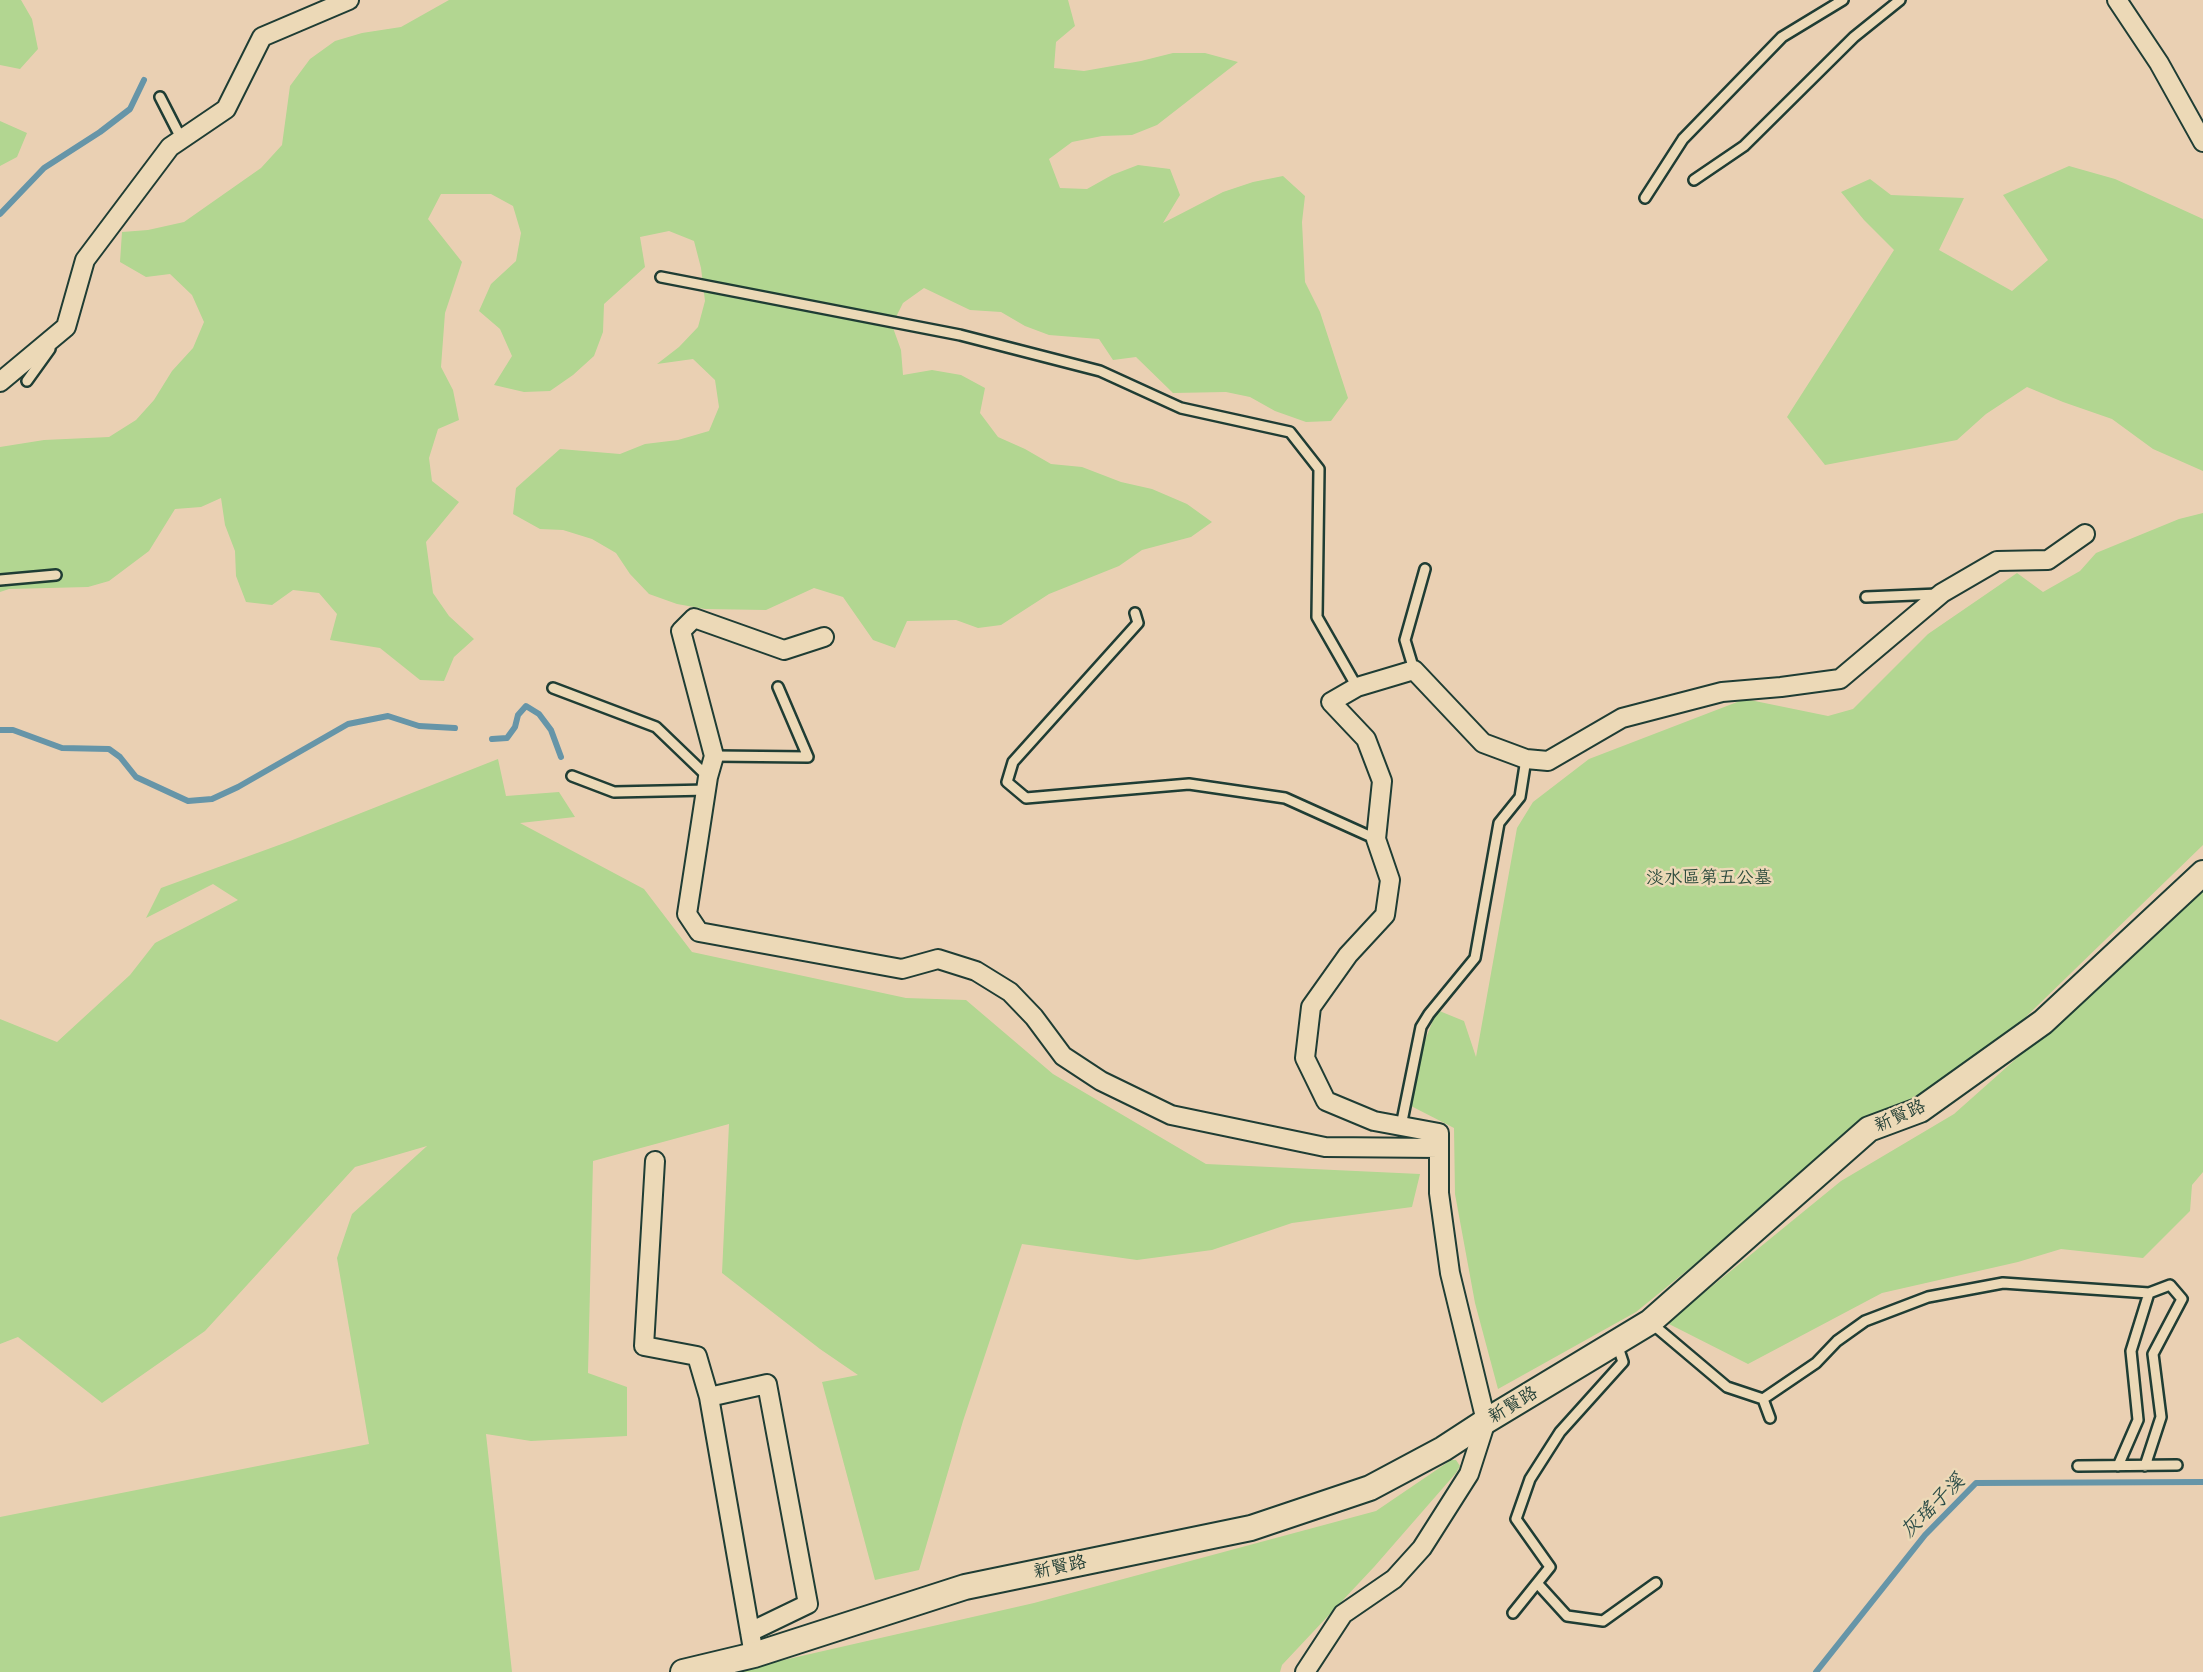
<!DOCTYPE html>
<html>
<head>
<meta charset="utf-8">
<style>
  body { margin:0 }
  canvas { display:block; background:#ead0b3 }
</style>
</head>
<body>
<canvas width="2203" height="1672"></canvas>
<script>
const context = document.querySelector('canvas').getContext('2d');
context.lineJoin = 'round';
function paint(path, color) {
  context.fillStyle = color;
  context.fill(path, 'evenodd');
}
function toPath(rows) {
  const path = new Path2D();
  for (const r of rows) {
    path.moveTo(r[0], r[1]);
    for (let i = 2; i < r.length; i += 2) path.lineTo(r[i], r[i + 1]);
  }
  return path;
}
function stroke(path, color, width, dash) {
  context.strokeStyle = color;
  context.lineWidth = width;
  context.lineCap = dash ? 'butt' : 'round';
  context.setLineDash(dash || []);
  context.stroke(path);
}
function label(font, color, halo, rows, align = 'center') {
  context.font = font + ' Delius,"LXGW WenKai TC",sans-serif';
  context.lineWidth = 5;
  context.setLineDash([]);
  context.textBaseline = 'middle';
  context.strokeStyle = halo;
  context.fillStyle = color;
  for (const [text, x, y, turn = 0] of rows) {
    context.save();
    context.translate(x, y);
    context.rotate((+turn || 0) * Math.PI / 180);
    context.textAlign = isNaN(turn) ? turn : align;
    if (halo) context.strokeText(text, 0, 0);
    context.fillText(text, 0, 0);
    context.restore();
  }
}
const green = toPath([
  [0,0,21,0,32,19,38,49,20,69,0,65],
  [449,0,1068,0,1075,26,1056,42,1054,68,1084,71,1141,61,1173,53,1205,53,1238,62,1157,125,1132,135,1102,136,1072,142,1049,159,1060,188,1087,189,1112,175,1138,165,1170,169,1180,195,1163,223,1223,192,1253,182,1283,176,1305,196,1302,222,1305,282,1320,312,1348,398,1331,421,1306,422,1275,411,1250,397,1226,392,1173,393,1136,357,1113,360,1099,339,1049,335,1025,326,1001,312,970,310,924,288,903,303,892,325,901,350,903,375,932,370,961,375,985,388,980,413,998,437,1025,449,1051,464,1082,467,1121,482,1152,489,1187,504,1212,522,1191,537,1142,550,1119,566,1049,594,1001,625,978,628,956,620,907,621,895,648,873,640,843,597,814,588,766,610,705,609,677,604,649,594,630,574,616,553,592,539,563,530,540,529,513,514,516,488,560,449,620,454,645,444,678,440,709,431,719,407,715,380,693,359,657,364,679,347,698,327,705,301,701,268,694,241,669,231,640,237,645,267,604,304,603,332,594,356,573,375,550,391,524,392,494,385,512,356,500,329,479,311,491,284,516,261,521,233,513,206,491,194,441,194,428,219,462,262,445,313,441,367,453,390,459,420,438,429,429,458,432,481,459,502,426,542,433,593,449,616,474,639,454,657,444,681,420,680,380,648,330,640,337,614,319,593,293,590,272,605,246,602,236,576,235,551,225,525,221,498,201,507,175,509,149,551,109,581,88,587,9,589,0,592,0,447,44,440,109,437,136,420,154,400,172,371,193,348,204,322,192,295,170,274,146,277,120,262,122,232,148,230,184,222,261,168,282,145,290,86,310,59,335,41,362,33,401,27],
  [0,121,27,133,17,157,0,166],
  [2069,166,2115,179,2203,219,2203,471,2153,449,2112,419,2063,402,2027,387,1986,414,1957,440,1825,465,1787,417,1894,250,1864,220,1841,192,1870,179,1891,195,1964,198,1939,250,2012,291,2048,260,2003,195],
  [2203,513,2203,845,2002,1040,1760,1211,1636,1312,1498,1389,1475,1303,1455,1194,1454,1128,1411,1106,1408,1084,1437,1010,1464,1021,1476,1057,1517,828,1533,802,1589,759,1745,699,1828,716,1853,709,1928,634,2017,573,2043,592,2080,571,2096,553,2179,519],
  [498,759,506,796,559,792,575,817,520,823,644,889,692,952,906,998,966,1000,1053,1074,1206,1164,1420,1174,1412,1207,1292,1223,1212,1250,1137,1260,1022,1244,963,1421,919,1570,875,1580,822,1382,858,1375,820,1349,722,1273,729,1124,593,1161,588,1373,627,1387,627,1436,531,1441,486,1434,512,1672,0,1672,0,1517,369,1444,337,1258,352,1214,427,1146,355,1167,205,1331,102,1403,18,1337,0,1344,0,1019,57,1042,130,975,155,943,238,900,213,884,146,918,161,888,290,841],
  [2203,889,2203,1172,2192,1185,2190,1211,2143,1258,2061,1249,2018,1262,1882,1293,1748,1364,1667,1323,1841,1181,1954,1114,2136,952],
  [1451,1460,1456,1460,1460,1466,1456,1473,1374,1567,1282,1665,1280,1672,731,1672,1034,1603,1376,1511]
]);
const stream = toPath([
  [0,214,44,168,100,132,130,109,144,80],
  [0,730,13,730,62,748,109,749,120,757,136,777,188,801,212,799,238,787,348,724,388,716,419,726,455,728],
  [492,739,507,738,515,727,518,715,526,706,539,714,551,730,561,757],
  [1816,1672,1925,1535,1976,1483,2203,1482]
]);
const service = toPath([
  [160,97,182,140],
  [1694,180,1744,146,1854,37,1900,0],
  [1645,198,1683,139,1782,37,1843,0],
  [661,277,960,335,1100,371,1181,408,1290,432,1319,469,1317,617,1357,687],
  [27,381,50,349],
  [0,580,56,575],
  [1866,597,1938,594],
  [1135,613,1138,623,1013,762,1007,782,1026,798,1189,784,1285,798,1376,839],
  [1414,670,1405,640,1425,569],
  [553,688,656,727,708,777],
  [714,756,808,757,778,687],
  [572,776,614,792,708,790],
  [1401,1126,1421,1027,1429,1014,1475,958,1499,823,1520,797,1526,759],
  [1650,1322,1727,1387,1763,1399,1816,1363,1837,1341,1865,1321,1928,1297,2003,1283,2149,1293,2131,1351,2138,1420,2118,1466],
  [1763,1399,1770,1418],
  [2078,1466,2177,1465],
  [2145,1466,2161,1417,2153,1354,2182,1299,2170,1285,2149,1293],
  [1537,1583,1567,1616,1603,1621,1656,1583],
  [1513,1613,1550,1567,1516,1519,1530,1479,1560,1432,1623,1362,1617,1344]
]);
const minor = toPath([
  [2117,0,2159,63,2203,142],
  [0,382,66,327,85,260,170,147,226,109,262,37,349,0],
  [824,637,784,650,694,618,681,631,714,756,708,777,687,914,699,932,902,969,938,959,976,971,1010,992,1034,1017,1063,1056,1101,1081,1171,1115,1325,1147,1439,1148],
  [655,1161,644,1346,697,1356,709,1397,754,1655],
  [709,1397,767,1384,808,1604,750,1632],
  [1305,1672,1343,1614,1394,1579,1422,1548,1469,1474,1486,1421,1450,1273,1439,1193,1439,1133,1374,1121,1326,1101,1305,1058,1311,1007,1348,955,1385,915,1390,880,1376,839,1382,781,1366,739,1331,702,1357,687,1414,670,1483,743,1526,759,1548,761,1622,718,1722,692,1781,687,1840,679,1942,593,1997,561,2048,560,2085,534]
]);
const tertiary = toPath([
  [683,1672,754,1655,965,1587,1251,1528,1370,1488,1443,1449,1486,1421,1650,1322,1869,1129,1920,1110,2043,1022,2203,873]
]);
const parkNames = [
  ["淡水區第五公墓",1709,878]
];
const streetNames = [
  ["新賢路",1900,1116,-24],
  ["新賢路",1513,1405,-31],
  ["新賢路",1060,1567,-12]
];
const waterNames = [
  ["灰瑤子溪",1933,1506,-45]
];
paint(green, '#b2d691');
stroke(stream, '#6695a8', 6);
stroke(service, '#1f3d34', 14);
stroke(minor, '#1f3d34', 22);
stroke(tertiary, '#1f3d34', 28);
stroke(service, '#ecd9b7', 9);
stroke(minor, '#ecd9b7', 18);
stroke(tertiary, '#ecd9b7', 24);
label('18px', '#2e4c3d', '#ecd9b7', parkNames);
label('18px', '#1f3d34', '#ecd9b7', streetNames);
label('italic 20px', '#2b4c47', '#ecd9b7', waterNames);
</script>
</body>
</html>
